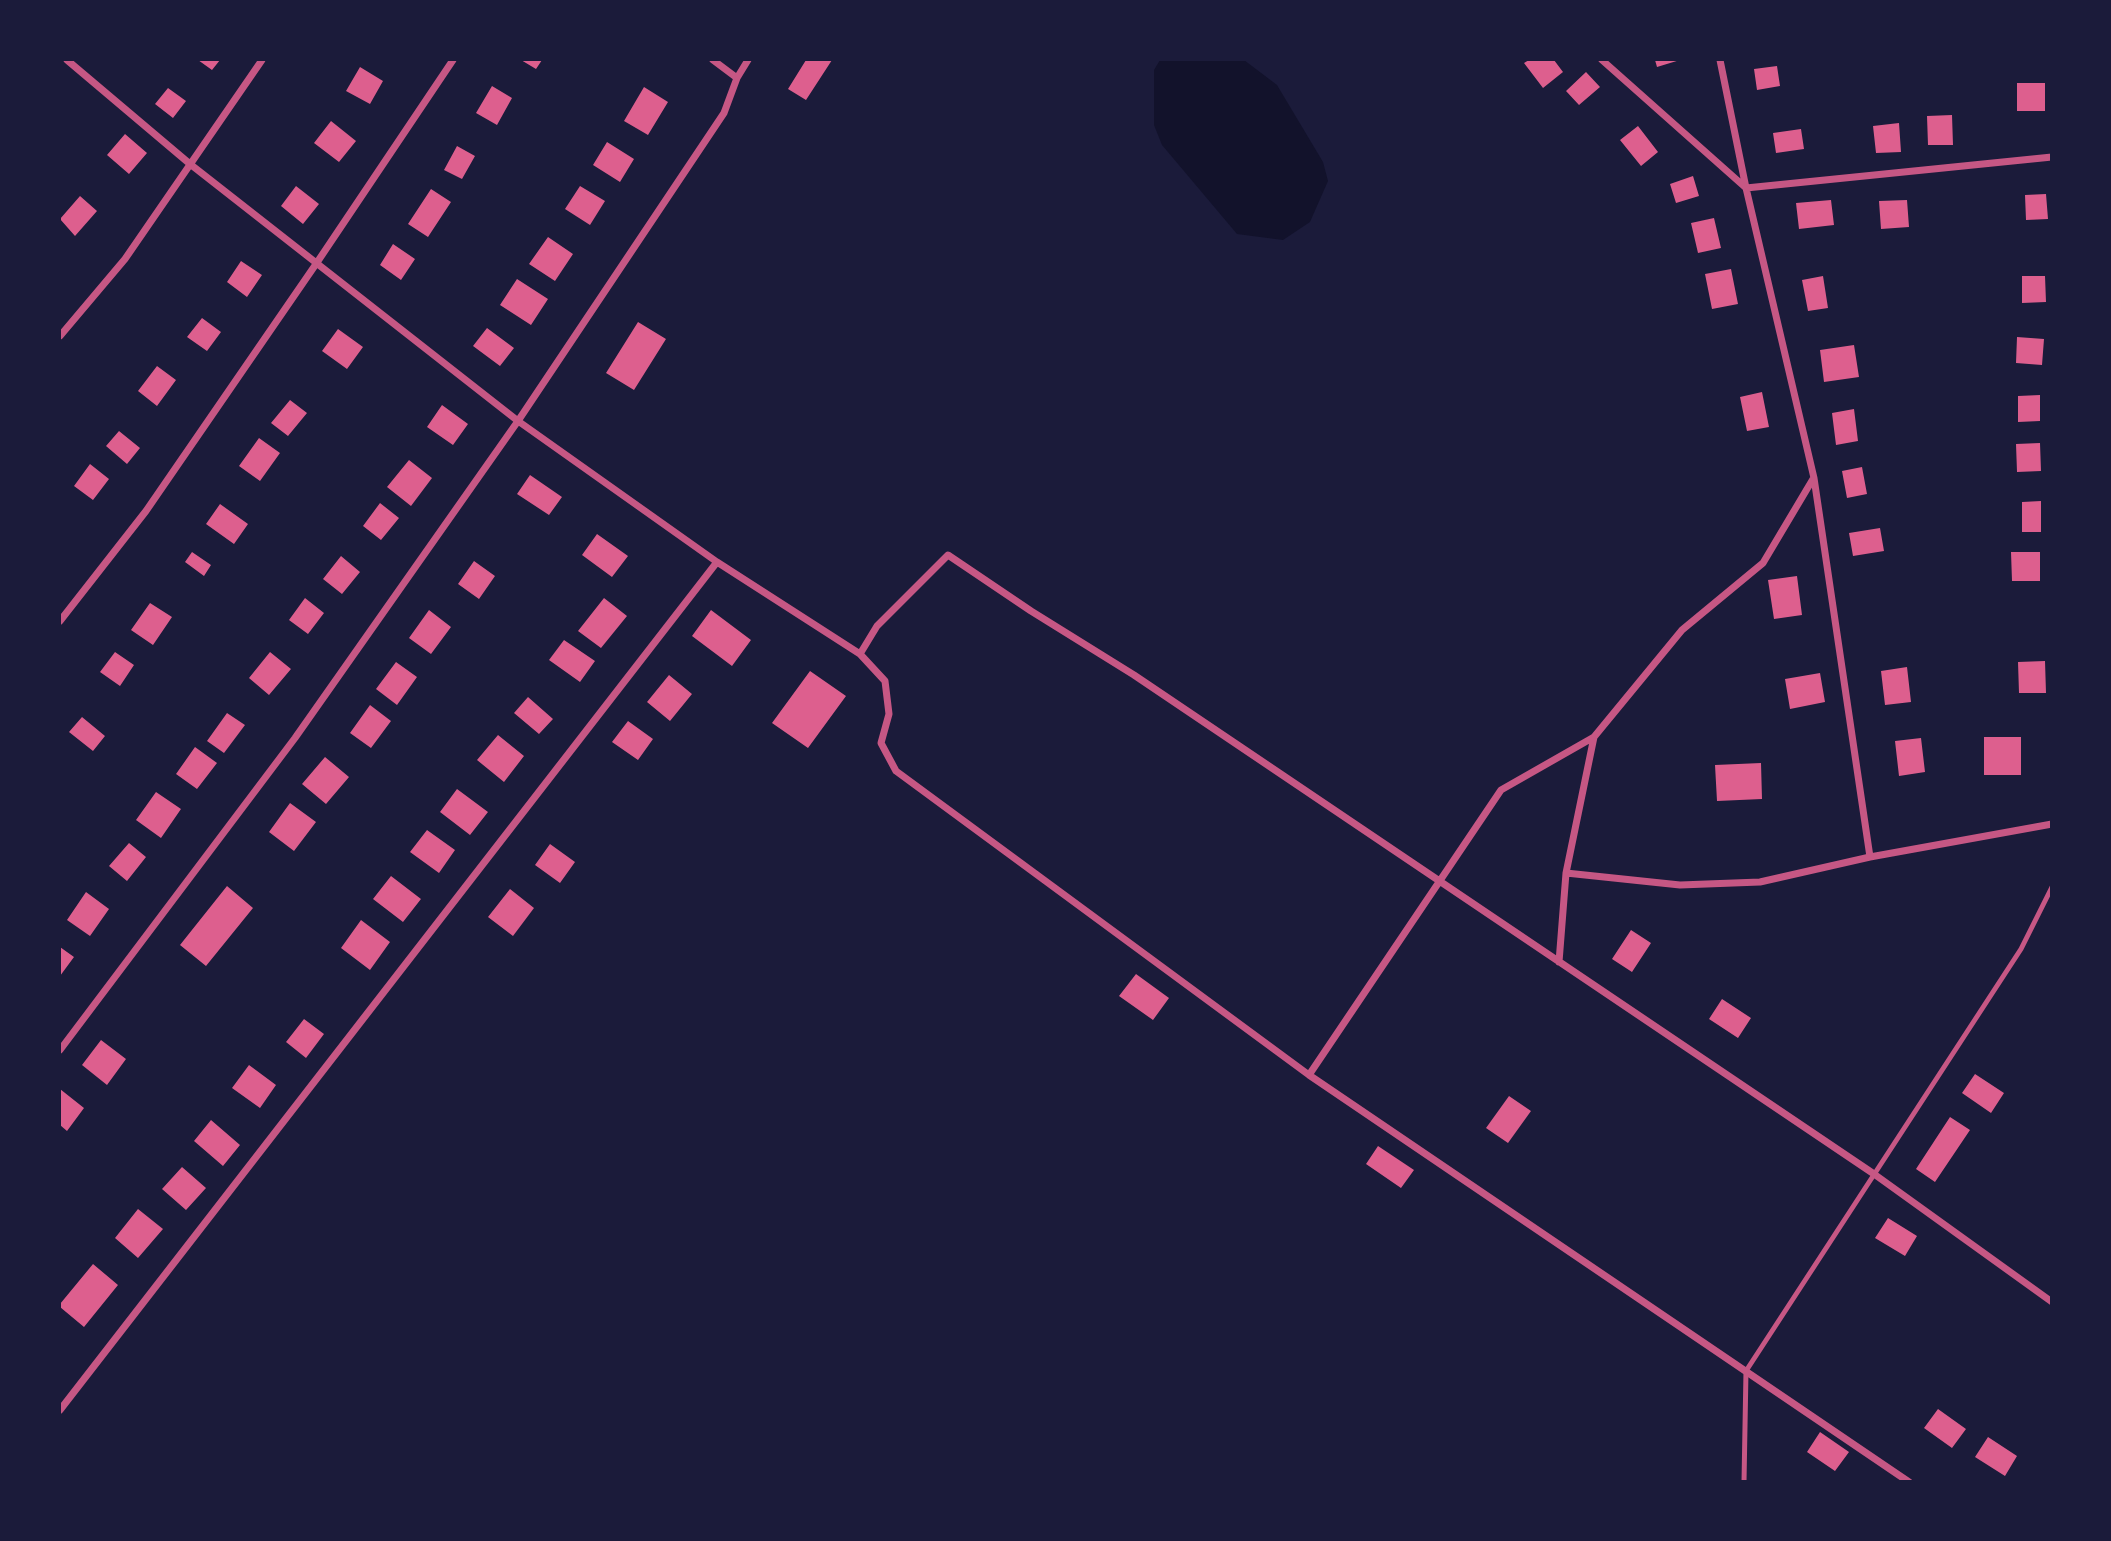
<!DOCTYPE html>
<html>
<head>
<meta charset="utf-8">
<style>
  body { margin:0 }
  #map { position:relative; width:2111px; height:1541px; overflow:hidden; background:#1b1b3a; font-family:"Noto Sans",sans-serif }
  canvas { display:block }
  .frame { position:absolute; inset:0; border:61px solid #1b1b3a; pointer-events:none }
</style>
</head>
<body>
<div id="map">
<canvas width="2111" height="1541"></canvas>
<div class="frame"></div>
</div>
<script>
const context = document.querySelector('canvas').getContext('2d');
context.lineJoin = 'round';
function paint(path, color) {
  context.fillStyle = color;
  context.fill(path, 'evenodd');
}
function toPath(rows) {
  const path = new Path2D();
  for (const r of rows) {
    path.moveTo(r[0], r[1]);
    for (let i = 2; i < r.length; i += 2) path.lineTo(r[i], r[i + 1]);
  }
  return path;
}
function stroke(path, color, width, dash) {
  context.strokeStyle = color;
  context.lineWidth = width;
  context.lineCap = dash ? 'butt' : 'round';
  context.setLineDash(dash || []);
  context.stroke(path);
}
const water = toPath([
  [1160,60,1244,60,1277,85,1323,162,1328,181,1310,222,1283,240,1237,234,1162,145,1154,125,1154,70]
]);
const building = toPath([
  [198,60,220,60,212,70],
  [521,60,542,60,536,69],
  [806,60,832,60,806,100,788,89],
  [1529,60,1554,60,1563,72,1543,88,1524,63],
  [1655,60,1680,60,1657,67],
  [1777,66,1780,86,1757,90,1754,69],
  [360,67,383,81,370,104,346,91],
  [1586,72,1600,87,1579,105,1566,91],
  [2017,83,2045,83,2045,111,2017,111],
  [492,86,512,98,497,125,476,113],
  [644,87,668,102,648,135,624,121],
  [168,88,186,101,173,118,155,104],
  [1952,115,1953,145,1928,145,1927,116],
  [331,121,356,141,339,162,314,143],
  [1899,123,1901,152,1876,153,1873,126],
  [1638,126,1658,152,1641,166,1620,140],
  [1801,129,1804,149,1776,153,1773,133],
  [125,134,147,153,129,174,107,155],
  [607,142,634,159,620,182,593,165],
  [457,146,475,156,462,179,444,170],
  [1693,176,1699,196,1676,203,1670,184],
  [296,186,319,204,303,224,281,206],
  [580,186,605,201,590,225,565,209],
  [431,189,451,202,428,237,408,224],
  [2046,194,2048,219,2026,220,2025,195],
  [80,196,97,211,75,236,60,219],
  [1831,200,1834,225,1799,229,1796,203],
  [1907,200,1909,227,1881,229,1879,201],
  [1714,218,1721,248,1698,253,1691,223],
  [548,237,573,254,555,281,529,264],
  [393,244,415,259,401,280,380,265],
  [241,261,262,275,247,297,227,282],
  [1731,269,1738,304,1712,309,1705,274],
  [1823,276,1828,308,1808,311,1802,280],
  [2022,276,2045,276,2046,302,2022,303],
  [517,279,548,299,531,325,500,305],
  [202,318,221,332,207,351,187,337],
  [638,322,666,339,634,390,606,373],
  [487,328,514,348,500,366,473,346],
  [338,329,363,347,347,369,322,351],
  [2017,337,2044,339,2042,365,2016,363],
  [1854,345,1859,377,1824,382,1820,350],
  [157,366,176,380,157,406,138,391],
  [1762,392,1769,427,1747,431,1740,397],
  [2040,395,2040,421,2018,422,2018,396],
  [290,400,307,413,288,436,271,423],
  [442,405,468,424,453,445,427,427],
  [1854,409,1858,441,1836,445,1832,413],
  [119,431,140,448,127,464,106,446],
  [259,438,280,453,260,481,239,466],
  [2040,443,2041,471,2017,472,2016,444],
  [409,460,432,478,411,506,387,487],
  [90,464,109,479,93,500,74,486],
  [1862,467,1867,494,1847,498,1842,471],
  [530,475,562,497,549,515,517,494],
  [2041,501,2041,532,2022,532,2022,502],
  [380,503,399,518,381,540,363,526],
  [220,504,248,524,234,544,206,524],
  [1880,528,1884,551,1853,556,1849,533],
  [597,534,628,556,612,577,582,555],
  [192,552,211,565,204,576,185,562],
  [2011,552,2040,552,2040,581,2012,581],
  [341,556,360,572,342,594,323,579],
  [474,561,495,576,479,599,458,584],
  [1797,576,1802,615,1774,619,1768,580],
  [305,598,324,613,308,634,289,620],
  [604,598,627,616,601,648,578,631],
  [150,603,172,617,153,645,131,630],
  [429,610,451,627,431,654,409,638],
  [711,610,751,640,732,666,692,636],
  [564,640,595,661,580,682,549,660],
  [115,652,134,665,120,686,100,672],
  [270,652,291,669,269,695,249,678],
  [2045,661,2046,693,2019,693,2018,662],
  [396,662,417,677,397,705,376,689],
  [1907,667,1911,702,1885,705,1881,671],
  [810,671,846,696,808,748,772,723],
  [1820,673,1825,702,1790,709,1785,679],
  [669,675,692,694,670,721,647,702],
  [528,697,553,719,539,734,514,713],
  [370,705,391,721,371,748,350,733],
  [227,713,245,725,224,753,207,741],
  [82,717,105,736,93,751,69,732],
  [628,721,653,739,638,760,612,742],
  [498,735,524,756,504,782,477,760],
  [1984,737,2021,737,2021,775,1984,775],
  [1921,738,1925,772,1899,776,1895,741],
  [195,747,217,763,197,789,176,774],
  [325,757,349,777,326,804,302,784],
  [1761,763,1762,799,1717,801,1715,765],
  [457,789,488,812,470,835,440,812],
  [156,792,181,809,161,838,136,820],
  [290,803,316,822,294,851,269,832],
  [427,830,455,850,439,873,410,852],
  [129,843,146,857,127,881,109,866],
  [550,844,575,862,560,883,535,865],
  [391,876,421,899,403,922,373,899],
  [227,886,253,908,206,966,180,945],
  [510,889,534,908,513,936,488,917],
  [86,892,109,909,90,936,67,920],
  [361,920,390,942,370,970,341,948],
  [1631,930,1651,943,1632,972,1612,959],
  [60,947,74,957,60,976],
  [1136,974,1169,998,1153,1020,1119,996],
  [1722,999,1751,1018,1738,1038,1709,1019],
  [304,1019,324,1034,306,1058,286,1042],
  [101,1040,126,1059,107,1085,82,1065],
  [249,1065,276,1085,260,1108,232,1088],
  [1975,1074,2004,1093,1991,1113,1962,1093],
  [60,1089,84,1108,67,1131,60,1125],
  [1509,1096,1531,1111,1508,1143,1486,1128],
  [1950,1117,1970,1130,1935,1182,1916,1169],
  [211,1120,240,1145,223,1166,194,1141],
  [1378,1146,1414,1170,1401,1188,1366,1164],
  [182,1167,206,1188,186,1210,162,1189],
  [138,1209,163,1229,138,1258,115,1238],
  [1888,1218,1917,1236,1905,1256,1875,1238],
  [93,1264,118,1285,84,1327,60,1307,60,1304],
  [1938,1409,1966,1429,1952,1448,1924,1428],
  [1820,1432,1849,1452,1835,1471,1807,1452],
  [1988,1437,2017,1456,2005,1476,1975,1457]
]);
const service = toPath([
  [1744,1482,1746,1371,2021,949,2052,887]
]);
const minor = toPath([
  [67,60,190,164,518,421,717,562,860,654,885,681,889,714,881,743,896,771,1309,1075,1909,1482],
  [713,60,737,78],
  [1602,60,1746,188,2052,157],
  [1720,60,1746,188,1814,478,1870,857],
  [60,336,125,259,262,60],
  [60,621,146,511,316,264,453,60],
  [860,654,877,626,948,555,1031,611,1134,675,1874,1174,2052,1302],
  [1566,873,1680,885,1760,882,1870,857,2052,824],
  [1559,962,1566,873,1594,737],
  [60,1050,295,738,518,421,724,113,737,78,748,60],
  [1309,1075,1501,790,1594,737,1682,630,1763,563,1813,479],
  [60,1410,717,562]
]);
paint(water, '#12122b');
paint(building, '#dd5f8e');
stroke(service, '#c65784', 5);
stroke(minor, '#c65784', 7);
</script>
</body>
</html>
